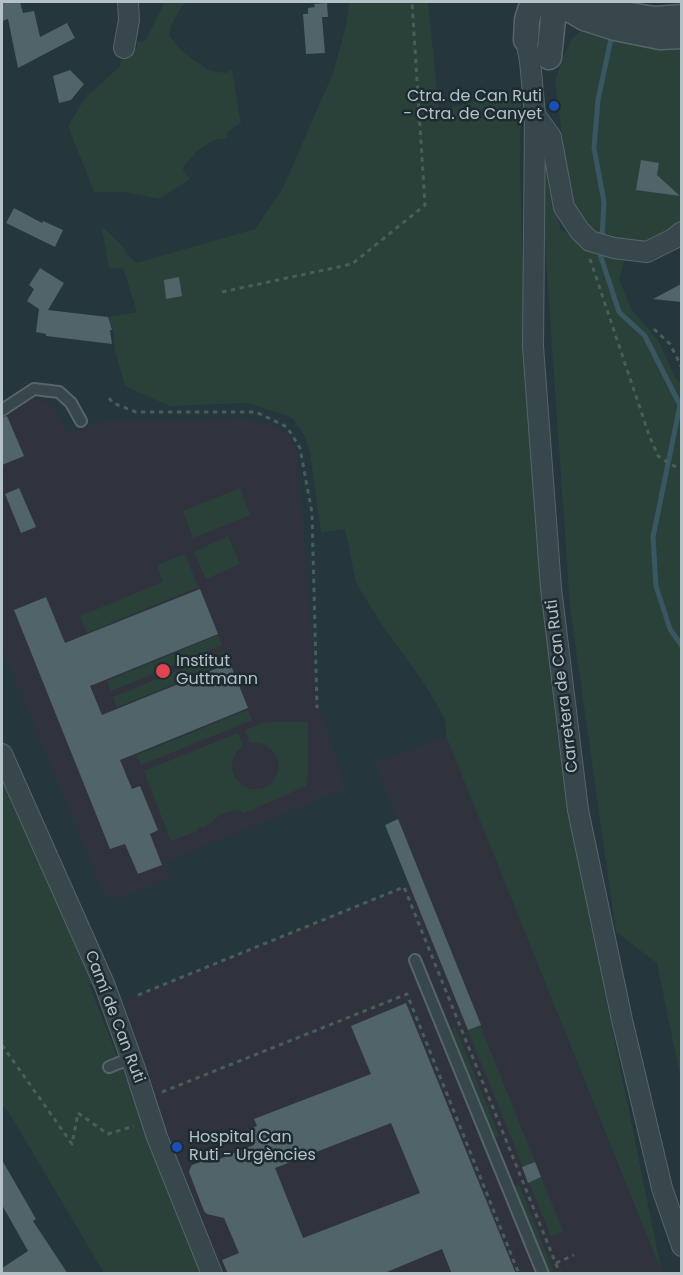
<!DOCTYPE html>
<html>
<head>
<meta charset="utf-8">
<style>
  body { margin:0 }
  #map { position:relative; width:683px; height:1275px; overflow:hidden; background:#25363c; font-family:Poppins,sans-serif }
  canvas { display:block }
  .frame { position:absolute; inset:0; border:3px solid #b4c2c7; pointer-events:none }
</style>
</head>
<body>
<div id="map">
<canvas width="683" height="1275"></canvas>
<div class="frame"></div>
</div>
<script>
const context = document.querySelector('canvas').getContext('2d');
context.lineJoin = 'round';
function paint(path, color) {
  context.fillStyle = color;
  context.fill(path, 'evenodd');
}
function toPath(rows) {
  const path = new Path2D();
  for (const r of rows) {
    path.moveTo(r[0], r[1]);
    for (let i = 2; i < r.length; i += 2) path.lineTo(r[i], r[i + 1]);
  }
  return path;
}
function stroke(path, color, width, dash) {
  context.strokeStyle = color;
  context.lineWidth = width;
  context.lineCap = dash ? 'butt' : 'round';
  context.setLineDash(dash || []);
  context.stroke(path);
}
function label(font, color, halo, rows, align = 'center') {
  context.font = font + ' Poppins,sans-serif';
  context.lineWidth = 5;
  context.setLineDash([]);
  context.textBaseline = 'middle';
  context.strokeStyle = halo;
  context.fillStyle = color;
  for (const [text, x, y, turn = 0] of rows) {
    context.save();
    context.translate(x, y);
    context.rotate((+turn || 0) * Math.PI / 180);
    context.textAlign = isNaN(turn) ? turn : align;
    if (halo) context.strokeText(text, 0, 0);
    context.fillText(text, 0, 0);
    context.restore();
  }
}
const medical = toPath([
  [33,400,46,401,54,407,69,434,101,421,246,419,279,428,291,438,297,451,316,694,345,789,166,862,171,877,123,897,114,898,104,893,2,647,2,420,25,402],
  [446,736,662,1273,224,1273,154,1111,123,1001,422,881,375,764]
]);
const green = toPath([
  [165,2,186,2,181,7,172,24,169,35,178,47,191,58,210,71,226,73,232,70,241,124,237,125,227,133,227,138,214,140,197,151,184,166,183,170,190,179,159,199,125,192,94,192,68,126,85,98,120,66,120,62,137,47,137,42,145,41],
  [349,2,428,2,439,110,521,91,520,167,526,395,558,742,588,910,662,1273,446,736,445,719,424,683,382,625,356,583,345,529,321,533,310,452,304,435,293,419,288,416,248,403,170,406,156,400,125,386,115,350,113,331,108,317,137,312,123,268,109,269,102,228,105,229,124,248,126,253,136,263,255,229,281,191,289,174,333,73,346,26],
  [583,29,681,45,682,224,661,239,641,242,588,236,572,213,555,81,564,55,572,39],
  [544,153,560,228,573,239,600,253,625,259,619,279,631,309,658,340,675,377,681,384,681,1081,657,963,616,932,570,608,544,230],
  [240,488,250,515,193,538,183,511],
  [228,536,240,564,206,579,194,552],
  [185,554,198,587,87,633,80,616,163,582,157,565],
  [218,635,222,645,111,691,107,681],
  [224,652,229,662,117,707,113,697],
  [248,710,252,720,141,765,137,755],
  [271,722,308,722,308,777,306,786,244,813,238,810,221,814,204,828,200,827,195,832,171,841,144,771,238,733,243,746,237,751,232,761,232,769,235,778,243,786,250,789,257,789,264,788,273,782,277,774,279,766,277,758,271,749,265,745,258,743,250,743,245,730,263,723],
  [2,778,74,941,91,983,89,985,203,1273,104,1273,8,1111,2,1105],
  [480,1025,535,1162,523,1167,468,1030],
  [455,1027,499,1136,494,1138,450,1029],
  [541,1177,563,1231,551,1236,529,1182],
  [519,1185,554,1273,549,1273,514,1187]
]);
const stream = toPath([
  [612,34,598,100,594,148,604,202,602,238,600,254,619,312,645,336,680,405,653,537,656,586,670,629,682,646]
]);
const building = toPath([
  [2,2,20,2,23,13,34,11,40,37,67,23,75,38,18,68,8,19,2,21],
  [327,3,328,17,322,17,325,53,306,54,303,14,308,14,308,8,315,7,314,4],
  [70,70,84,84,71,100,59,103,53,76],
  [641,160,659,163,657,175,680,196,636,190],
  [14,208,42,223,43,221,63,230,55,247,6,223],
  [40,268,64,283,48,310,108,317,112,330,110,330,112,344,46,336,46,334,36,332,39,309,27,301,34,289,29,285],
  [179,277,182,296,166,299,164,280],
  [681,284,681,302,653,299],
  [7,416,24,456,2,465,2,417],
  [19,488,36,527,21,533,5,494],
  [200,589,218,634,90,686,102,715,230,663,248,708,120,760,132,789,140,786,158,830,150,834,162,865,138,874,125,844,110,849,14,610,46,597,65,643],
  [398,819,481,1025,468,1030,385,825],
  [406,1003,516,1274,452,1274,442,1249,382,1274,228,1274,222,1260,239,1253,224,1218,207,1214,204,1211,189,1172,190,1169,192,1165,203,1161,210,1163,254,1145,248,1130,257,1126,254,1119,371,1074,351,1026],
  [391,1123,420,1193,303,1238,275,1168],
  [2,1160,36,1219,33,1221,68,1274,2,1274,2,1268,28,1251,2,1205],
  [535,1162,541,1177,528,1183,522,1167]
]);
const path = toPath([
  [590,259,649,435,658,456,674,466,682,468],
  [222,292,352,264,425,205,412,2],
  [654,329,670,344,682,368],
  [109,398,113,403,136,412,256,412,287,427,300,448,312,513,317,708],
  [138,995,404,887,560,1274],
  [2,1045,72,1144,78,1113,108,1134,134,1126],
  [162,1092,407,994,519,1274],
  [556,1263,574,1255]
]);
const service = toPath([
  [2,410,34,389,59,392,71,403,81,421],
  [415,960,543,1274],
  [109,1067,131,1058]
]);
const minor = toPath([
  [526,40,530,61,535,115,533,346,551,588,578,810,622,1020,662,1188,682,1246],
  [124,48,129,20,128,2],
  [535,115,551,137,564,207,579,230,590,241,614,248,647,252,673,239,682,232],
  [2,754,105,986,135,1069,157,1137,212,1274]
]);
const tertiary = toPath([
  [557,2,584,18,615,28,660,37,682,36],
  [589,2,617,13,655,19,682,17],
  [526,40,527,20,530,10,537,2],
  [549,57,554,10,553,2]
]);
const markers = [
  [554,106,6,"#1a4fb4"],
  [163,671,8,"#e0444e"],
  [177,1147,6,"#1a4fb4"]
];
const poiNames = [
  ["Ctra. de Can Ruti",542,97,"right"],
  ["- Ctra. de Canyet",542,115,"right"],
  ["Institut",176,662],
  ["Guttmann",176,680],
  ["Hospital Can",189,1138],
  ["Ruti - Urgències",189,1156]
];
const streetNames = [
  ["Carretera de Can Ruti",563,686,-97],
  ["Camí de Can Ruti",114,1017,69]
];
paint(medical, '#30333d');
paint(green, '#2a413a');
stroke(stream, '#395762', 5);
paint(building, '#506469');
stroke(service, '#56656a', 14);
stroke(minor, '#56656a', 22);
stroke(tertiary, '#56656a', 27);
stroke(path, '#495e59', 3, [4.5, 4.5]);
stroke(service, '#38474c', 10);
stroke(minor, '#38474c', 20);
stroke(tertiary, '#38474c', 24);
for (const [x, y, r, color] of markers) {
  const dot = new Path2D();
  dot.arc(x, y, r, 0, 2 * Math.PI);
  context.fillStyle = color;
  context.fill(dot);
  stroke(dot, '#1e2c31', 2);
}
label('16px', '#b4c2c7', '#1e2c31', poiNames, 'left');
label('16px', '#b4c2c7', '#1e2c31', streetNames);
</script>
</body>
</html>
